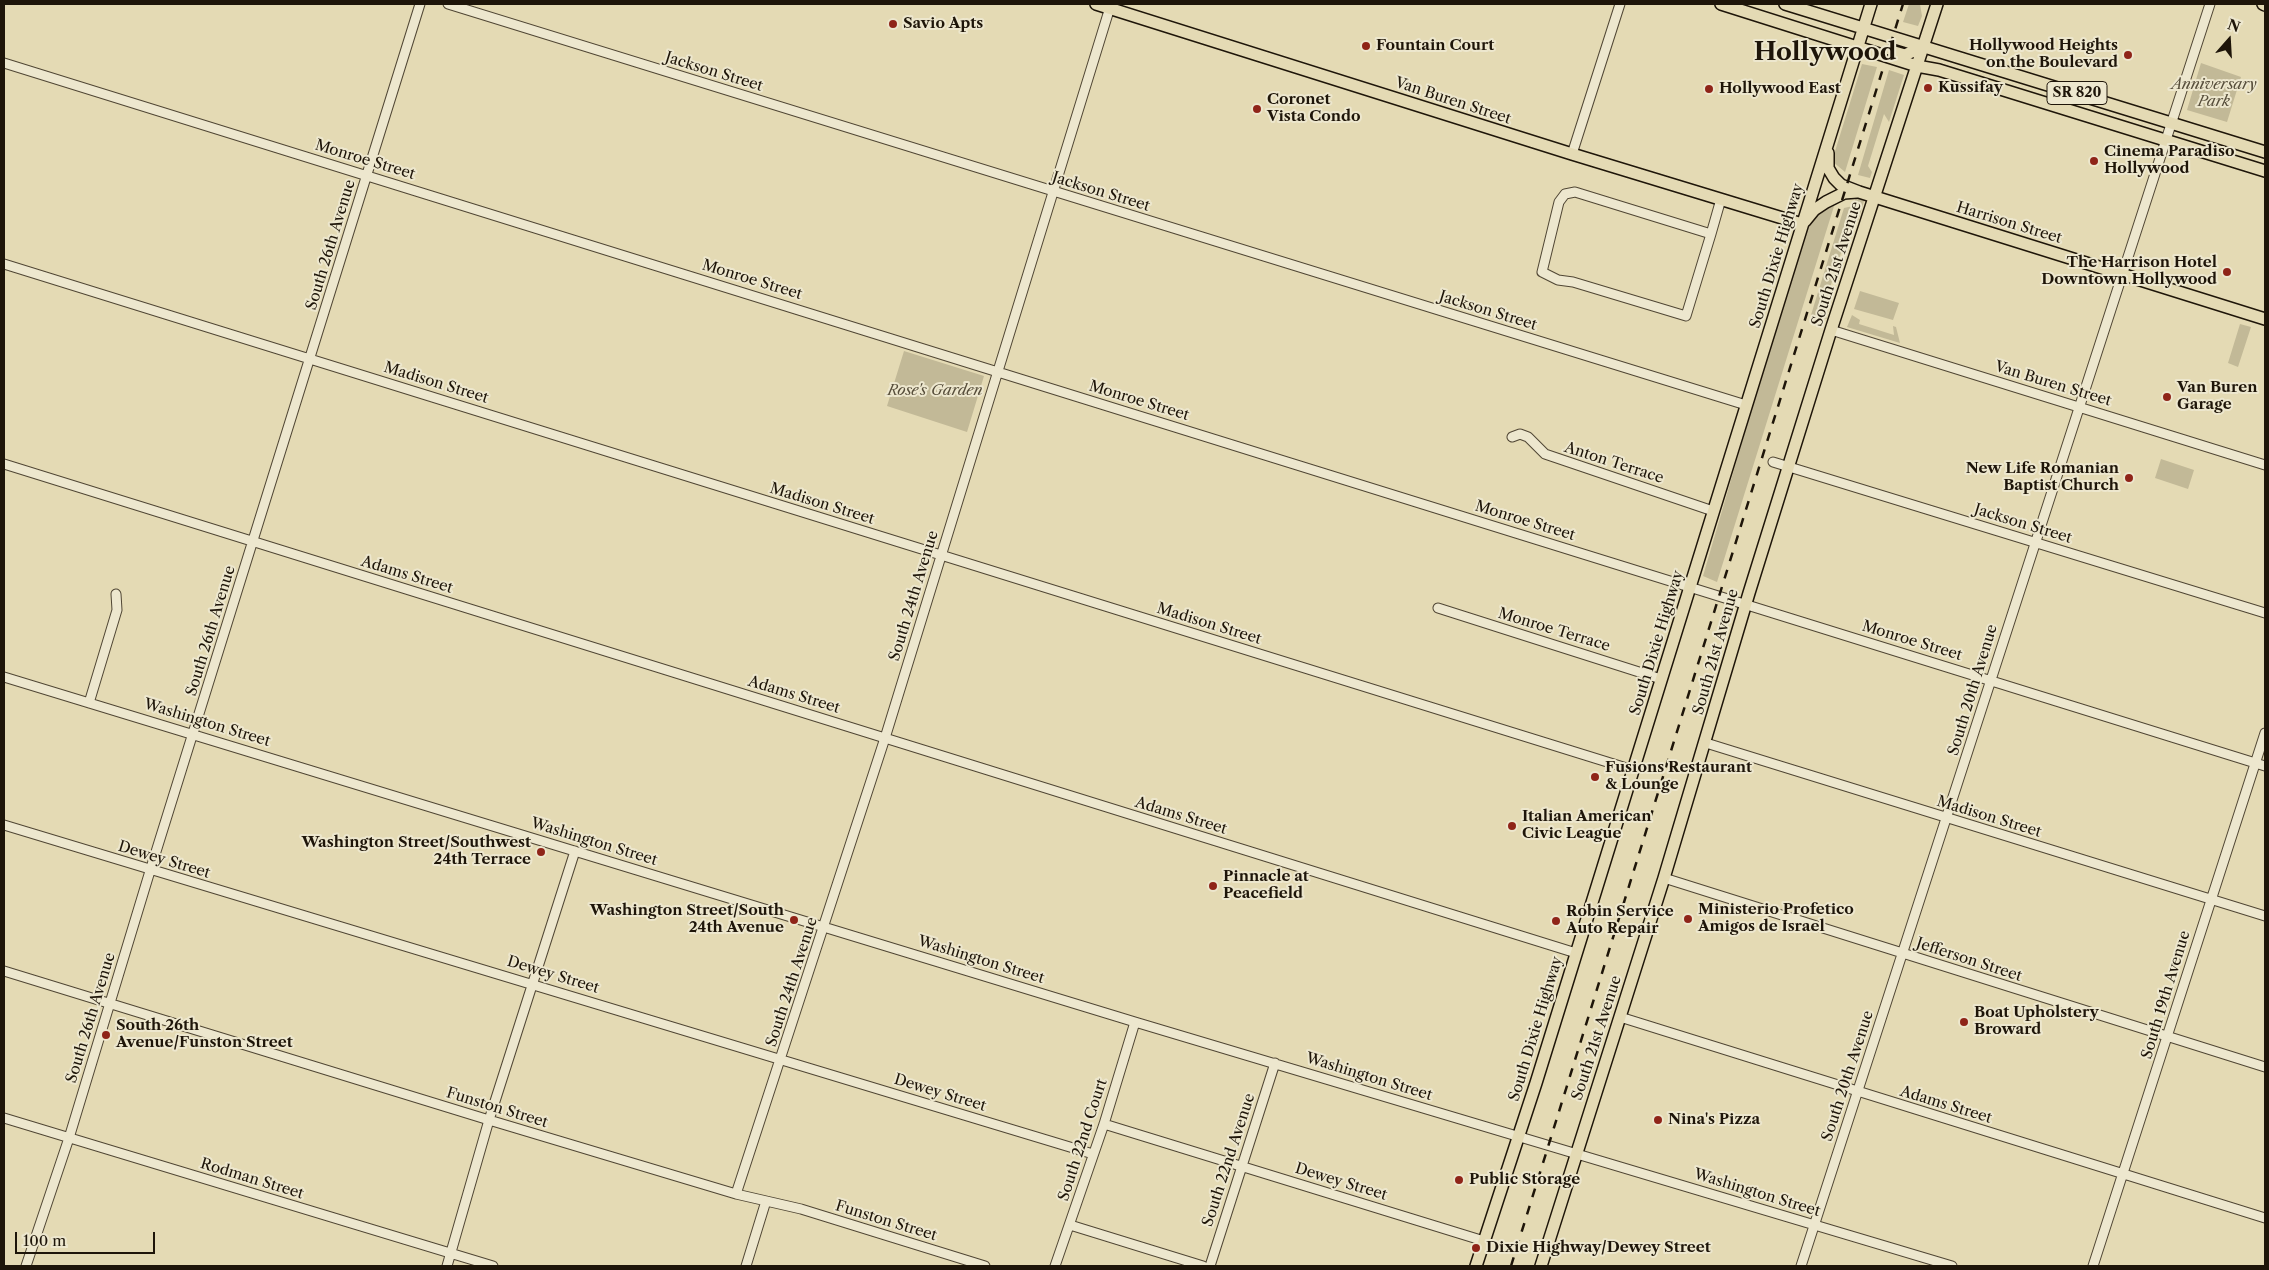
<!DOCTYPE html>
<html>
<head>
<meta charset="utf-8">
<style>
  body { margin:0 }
  #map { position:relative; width:2269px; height:1270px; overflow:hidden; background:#e4dab4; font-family:"Libre Caslon Text",serif }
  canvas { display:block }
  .frame { position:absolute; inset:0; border:5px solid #1e1509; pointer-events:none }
  .north { position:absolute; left:2204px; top:15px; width:50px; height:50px; -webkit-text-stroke:4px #ede7ce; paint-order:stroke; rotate:19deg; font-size:14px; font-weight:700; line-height:20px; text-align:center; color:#1e1509 }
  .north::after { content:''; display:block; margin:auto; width:18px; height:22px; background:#1e1509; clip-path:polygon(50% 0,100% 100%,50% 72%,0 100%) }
  .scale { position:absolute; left:15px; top:1232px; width:140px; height:22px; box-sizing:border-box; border:2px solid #1e1509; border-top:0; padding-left:6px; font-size:15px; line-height:18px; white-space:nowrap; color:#1e1509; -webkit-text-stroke:4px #ede7ce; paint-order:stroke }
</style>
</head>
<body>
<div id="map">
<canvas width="2269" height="1270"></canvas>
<div class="frame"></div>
<div class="north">N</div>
<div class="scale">100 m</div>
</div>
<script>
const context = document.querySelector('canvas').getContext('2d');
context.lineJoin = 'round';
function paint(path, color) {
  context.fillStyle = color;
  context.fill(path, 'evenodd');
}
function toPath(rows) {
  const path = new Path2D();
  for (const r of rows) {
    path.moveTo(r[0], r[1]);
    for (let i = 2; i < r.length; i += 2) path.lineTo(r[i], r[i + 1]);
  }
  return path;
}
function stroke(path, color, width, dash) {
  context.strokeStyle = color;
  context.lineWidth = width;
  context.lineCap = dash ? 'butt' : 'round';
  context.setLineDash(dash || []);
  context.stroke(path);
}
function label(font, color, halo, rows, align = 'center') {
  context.font = font + ' "Libre Caslon Text",serif';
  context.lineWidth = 4;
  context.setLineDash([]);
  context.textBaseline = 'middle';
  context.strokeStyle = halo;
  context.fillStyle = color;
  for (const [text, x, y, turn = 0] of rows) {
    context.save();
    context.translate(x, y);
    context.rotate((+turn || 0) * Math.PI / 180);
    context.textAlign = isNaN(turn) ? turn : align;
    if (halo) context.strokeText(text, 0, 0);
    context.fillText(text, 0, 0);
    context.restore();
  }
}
const green = toPath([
  [1909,4,1920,4,1922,16,1918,26,1903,22],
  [2201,63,2241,77,2227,122,2187,110],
  [1862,64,1877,67,1845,172,1832,161],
  [1889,70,1904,75,1889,122,1884,114,1868,166,1872,172,1870,178,1858,175],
  [1856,197,1864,201,1858,221,1853,215,1823,310,1827,319,1811,315,1844,208,1853,206],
  [1835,203,1717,582,1703,576,1773,336,1810,220,1824,206],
  [1860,291,1899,303,1893,320,1854,309],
  [1852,315,1860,320,1859,324,1894,335,1893,326,1896,327,1900,343,1847,327],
  [2240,324,2251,327,2238,367,2228,363],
  [904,351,984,376,967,432,887,406],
  [2161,459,2194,470,2188,489,2155,478]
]);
const minor = toPath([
  [448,4,1746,405],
  [4,63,2265,766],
  [1572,154,1620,4],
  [1711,234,1575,192,1565,194,1559,202,1542,272,1558,280,1573,282,1686,316,1711,234,1721,199],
  [4,264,1633,770],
  [1831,330,2265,465],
  [1512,437,1520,434,1528,437,1545,454,1713,511],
  [1773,462,2265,613],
  [4,464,1576,953],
  [1438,608,1661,679],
  [4,677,1135,1022,1952,1266],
  [89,703,117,610,116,594],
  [1706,743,2265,916],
  [4,825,1093,1154],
  [1664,878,2265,1067],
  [4,971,489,1120,736,1194,801,1209,985,1266],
  [1620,1017,2265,1218],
  [4,1118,493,1266],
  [1104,1124,1484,1241],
  [736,1194,885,738,1111,4],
  [1070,1225,1203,1266],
  [26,1266,69,1138,150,871,420,4],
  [447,1266,489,1120,575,851],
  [746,1266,766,1201],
  [1055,1266,1104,1124,1135,1022],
  [1210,1266,1275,1063],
  [1801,1266,2210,4],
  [2093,1266,2265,733]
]);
const major = toPath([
  [1096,4,1572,154,1802,224],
  [1721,4,1917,66,1939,70,2265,171],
  [1785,4,2265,152],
  [2263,4,2265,5],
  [1891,51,1905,55,1924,46],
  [1828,153,1828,168,1834,178,1841,185,1859,192,2265,319],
  [1805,221,1814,210,1826,202,1844,193,1857,192],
  [1476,1266,1536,1083,1871,4],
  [1541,1266,1664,878,1749,593,1831,330,1937,4]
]);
const rail = toPath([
  [1511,1266,1903,4]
]);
const markers = [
  [893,24,5,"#8f2418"],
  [1366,46,5,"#8f2418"],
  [2128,55,5,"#8f2418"],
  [1928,88,5,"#8f2418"],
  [1709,89,5,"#8f2418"],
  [1257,109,5,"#8f2418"],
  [2094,161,5,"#8f2418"],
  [2227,272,5,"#8f2418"],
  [2167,397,5,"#8f2418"],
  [2129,478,5,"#8f2418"],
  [1595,777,5,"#8f2418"],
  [1512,826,5,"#8f2418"],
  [541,852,5,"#8f2418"],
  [1213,886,5,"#8f2418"],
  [1688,919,5,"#8f2418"],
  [794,920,5,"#8f2418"],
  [1556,921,5,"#8f2418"],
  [1964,1022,5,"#8f2418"],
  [106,1035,5,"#8f2418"],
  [1658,1120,5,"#8f2418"],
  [1459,1180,5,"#8f2418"],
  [1476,1248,5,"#8f2418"]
];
const shields = [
  [2077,93,60]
];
const shieldNames = [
  ["SR 820",2077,93]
];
const poiNames = [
  ["Savio Apts",903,24],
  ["Fountain Court",1376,46],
  ["Hollywood Heights",2118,46,"right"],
  ["on the Boulevard",2118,63,"right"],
  ["Kussifay",1938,88],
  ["Hollywood East",1719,89],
  ["Coronet",1267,100],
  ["Vista Condo",1267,117],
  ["Cinema Paradiso",2104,152],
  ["Hollywood",2104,169],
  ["The Harrison Hotel",2217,263,"right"],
  ["Downtown Hollywood",2217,280,"right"],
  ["Van Buren",2177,388],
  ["Garage",2177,405],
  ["New Life Romanian",2119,469,"right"],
  ["Baptist Church",2119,486,"right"],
  ["Fusions Restaurant",1605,768],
  ["& Lounge",1605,785],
  ["Italian American",1522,817],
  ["Civic League",1522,834],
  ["Washington Street/Southwest",531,843,"right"],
  ["24th Terrace",531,860,"right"],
  ["Pinnacle at",1223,877],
  ["Peacefield",1223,894],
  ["Ministerio Profetico",1698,910],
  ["Amigos de Israel",1698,927],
  ["Washington Street/South",784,911,"right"],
  ["24th Avenue",784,928,"right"],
  ["Robin Service",1566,912],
  ["Auto Repair",1566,929],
  ["Boat Upholstery",1974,1013],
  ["Broward",1974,1030],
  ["South 26th",116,1026],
  ["Avenue/Funston Street",116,1043],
  ["Nina's Pizza",1668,1120],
  ["Public Storage",1469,1180],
  ["Dixie Highway/Dewey Street",1486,1248]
];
const streetNames = [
  ["Jackson Street",714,72,17],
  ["Van Buren Street",1453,101,18],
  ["Monroe Street",365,160,17],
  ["Jackson Street",1101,192,17],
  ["Harrison Street",2009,223,17],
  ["South 26th Avenue",331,245,-73],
  ["South Dixie Highway",1777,256,-73],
  ["South 21st Avenue",1837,264,-72],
  ["Monroe Street",752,280,17],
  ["Jackson Street",1488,311,17],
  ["Madison Street",436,383,17],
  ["Van Buren Street",2053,384,17],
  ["Monroe Street",1139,401,17],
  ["Anton Terrace",1614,463,18],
  ["Madison Street",822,504,17],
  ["Monroe Street",1525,521,17],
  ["Jackson Street",2023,524,17],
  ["Adams Street",407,575,17],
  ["South 24th Avenue",914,596,-73],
  ["Madison Street",1209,624,17],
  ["Monroe Terrace",1554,630,17],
  ["South 26th Avenue",211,631,-73],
  ["Monroe Street",1912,641,17],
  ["South Dixie Highway",1657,643,-73],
  ["South 21st Avenue",1716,652,-74],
  ["South 20th Avenue",1973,690,-73],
  ["Adams Street",794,695,17],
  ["Washington Street",207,723,17],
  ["Adams Street",1181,816,17],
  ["Madison Street",1989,817,17],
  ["Washington Street",594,842,17],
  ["Dewey Street",164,860,17],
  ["Washington Street",981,960,17],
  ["Jefferson Street",1969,960,18],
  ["Dewey Street",553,975,17],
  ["South 24th Avenue",792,982,-72],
  ["South 19th Avenue",2166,995,-73],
  ["South 26th Avenue",91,1018,-73],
  ["South Dixie Highway",1536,1029,-73],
  ["South 21st Avenue",1597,1038,-72],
  ["South 20th Avenue",1848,1076,-72],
  ["Washington Street",1369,1077,17],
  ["Dewey Street",940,1093,17],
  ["Adams Street",1946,1105,17],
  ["Funston Street",497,1108,17],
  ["South 22nd Court",1083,1140,-72],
  ["South 22nd Avenue",1229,1160,-72],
  ["Rodman Street",252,1179,17],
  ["Dewey Street",1341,1182,17],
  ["Washington Street",1757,1193,17],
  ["Funston Street",886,1221,17]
];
const parkNames = [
  ["Anniversary",2214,85],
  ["Park",2214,102],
  ["Rose's Garden",935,391]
];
const townNames = [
  ["Hollywood",1825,53]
];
paint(green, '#c2b997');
stroke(minor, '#504634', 11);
stroke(major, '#1e1509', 14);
stroke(minor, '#ede7ce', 9);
stroke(major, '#e4dab4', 11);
stroke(rail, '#1e1509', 2.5, [9, 9]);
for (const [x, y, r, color] of markers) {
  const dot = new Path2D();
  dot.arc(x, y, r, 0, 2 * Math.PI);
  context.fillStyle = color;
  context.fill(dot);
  stroke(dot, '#ede7ce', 2);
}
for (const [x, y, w] of shields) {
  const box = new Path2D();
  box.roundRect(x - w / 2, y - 11.5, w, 23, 4);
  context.fillStyle = '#ede7ce';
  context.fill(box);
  stroke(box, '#1e1509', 1);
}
label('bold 14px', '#1e1509', null, shieldNames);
label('bold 15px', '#1e1509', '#ede7ce', poiNames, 'left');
label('15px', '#1e1509', '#ede7ce', streetNames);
label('italic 15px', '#574e3b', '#ede7ce', parkNames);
label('bold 25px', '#1e1509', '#ede7ce', townNames);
</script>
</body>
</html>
